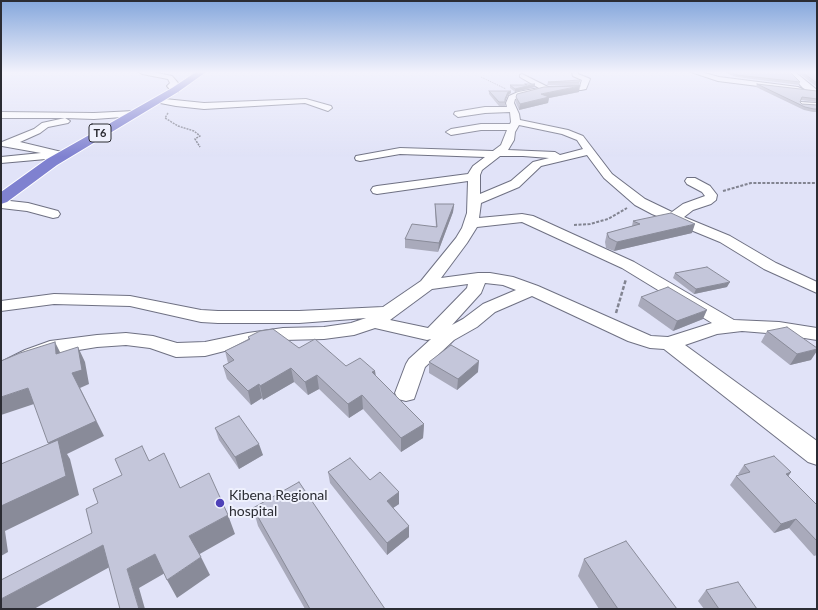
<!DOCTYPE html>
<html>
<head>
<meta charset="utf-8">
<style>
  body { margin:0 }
  #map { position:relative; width:818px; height:610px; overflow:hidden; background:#e1e3f8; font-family:Lato,sans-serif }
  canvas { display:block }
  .frame { position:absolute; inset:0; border:2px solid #2b2c33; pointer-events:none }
</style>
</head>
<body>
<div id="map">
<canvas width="818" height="610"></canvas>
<div class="frame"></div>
</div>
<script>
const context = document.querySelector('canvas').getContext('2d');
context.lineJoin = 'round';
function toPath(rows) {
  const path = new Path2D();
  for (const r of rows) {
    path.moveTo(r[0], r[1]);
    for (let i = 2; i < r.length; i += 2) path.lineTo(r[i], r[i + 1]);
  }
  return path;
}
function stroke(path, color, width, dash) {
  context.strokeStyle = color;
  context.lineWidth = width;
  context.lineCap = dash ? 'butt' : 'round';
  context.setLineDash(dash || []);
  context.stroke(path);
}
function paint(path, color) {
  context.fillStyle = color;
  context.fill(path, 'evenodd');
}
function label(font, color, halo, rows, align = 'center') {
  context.font = font + ' Lato,sans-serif';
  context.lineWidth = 4;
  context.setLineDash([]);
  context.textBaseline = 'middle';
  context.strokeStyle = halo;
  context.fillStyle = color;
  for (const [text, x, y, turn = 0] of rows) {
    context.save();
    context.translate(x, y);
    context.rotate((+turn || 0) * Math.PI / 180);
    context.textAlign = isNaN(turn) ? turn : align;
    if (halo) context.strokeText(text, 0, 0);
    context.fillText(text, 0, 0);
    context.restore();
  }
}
const pathFar3 = toPath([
  [481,77,506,89],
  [167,114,168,113]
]);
const pathFar2 = toPath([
  [168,113,165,118,178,126,194,131,200,136,195,139,200,147]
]);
const pathFar1 = toPath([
  [723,191,751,183,817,183],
  [574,225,590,224,608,219,627,208]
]);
const path = toPath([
  [616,313,626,279]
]);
const street = toPath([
  [139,72,153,72,172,76,178,83,175,86,179,90,178,92,172,92,167,86,170,83,168,79,142,74,139,72],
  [572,72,578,72,578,74,588,78,590,79,586,89,581,90,543,91,524,96,515,99,514,103,519,114,520,120,568,130,583,136,612,174,645,199,672,212,683,204,705,196,702,192,687,184,685,181,687,178,695,178,710,186,717,195,716,200,711,204,693,210,684,217,730,236,776,263,817,282,817,293,764,269,720,242,652,214,635,205,604,178,587,155,541,166,519,187,481,203,479,218,522,214,533,216,634,262,734,320,779,322,817,328,817,340,779,334,742,331,717,334,685,345,817,441,817,465,808,462,664,349,650,348,628,341,532,296,495,312,477,327,454,340,425,367,414,399,406,401,398,399,395,393,406,364,409,359,431,339,427,340,375,328,354,335,324,339,283,340,248,345,205,356,176,357,150,348,126,345,97,347,54,354,1,378,1,362,25,350,50,341,97,335,126,333,153,336,177,343,205,342,248,333,283,328,324,327,351,323,366,318,299,323,218,323,201,322,130,306,54,304,1,311,1,301,54,294,130,296,201,310,218,311,299,311,383,307,421,281,456,238,462,228,467,213,468,181,377,194,373,193,371,190,373,187,377,186,468,174,473,166,485,157,400,154,360,161,356,160,355,158,356,156,400,148,493,151,501,145,507,130,481,130,451,135,446,132,451,129,481,124,510,124,511,122,510,112,485,113,458,117,454,114,455,112,485,107,507,107,506,103,509,96,518,92,539,88,520,77,520,75,522,74,548,87,580,86,582,80,573,76,572,72],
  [519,125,562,134,577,140,583,149,560,155,555,152,508,150,514,140,515,132,519,125],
  [500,156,523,156,549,158,533,162,511,181,480,194,480,175,482,170,500,156],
  [522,222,622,268,712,323,668,337,651,336,538,286,513,277,490,273,478,273,441,278,467,243,477,227,522,222],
  [485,283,503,285,516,290,483,304,463,319,452,325,481,293,485,283],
  [468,284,467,288,428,328,390,320,432,289,468,284],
  [691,72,701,72,719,77,798,87,802,89,798,91,718,81,691,72],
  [788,72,795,72,817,90,817,95,803,88,788,72],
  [155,98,204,103,306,99,331,106,332,108,328,111,305,103,204,109,176,106,155,102,155,98],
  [801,102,817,103,817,107,801,106,800,104,801,102],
  [134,111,137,112,138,114,137,116,94,119,65,118,70,121,68,123,48,127,40,133,20,142,66,153,67,155,66,157,62,158,51,156,50,158,46,159,1,163,1,157,41,153,2,146,1,144,2,142,34,129,42,123,65,118,1,118,1,112,94,113,134,111],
  [1,200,28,203,58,211,60,214,58,217,53,218,27,211,1,208,1,200]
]);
const highway = toPath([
  [196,72,206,72,178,92,57,165,7,202,1,204,1,192,47,159,172,88,196,72]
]);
const wall = toPath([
  [727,72,790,72,800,82,799,85,736,77,726,73],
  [797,72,817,72,817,87],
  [580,80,579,85,547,85,548,82],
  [525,84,535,87,515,92,510,88,510,85,525,85],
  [757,84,817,91,817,102,801,100,800,102,802,104,817,105,817,112,813,112,804,110,756,87],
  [489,91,511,91,511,93,508,95,505,101,505,106,499,106,489,94],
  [579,92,549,98,548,103,519,110,516,103,516,97],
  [435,204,454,204,453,212,438,252,405,248,405,239,436,227,435,212],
  [633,221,692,233,614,251,606,248,605,242,607,233,632,226],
  [675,273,727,287,694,294,673,278],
  [641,297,703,319,673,331,638,306],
  [767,331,811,360,790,365,761,342],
  [248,337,299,348,346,366,375,371,376,376,424,424,423,438,401,452,363,409,349,418,319,389,308,395,294,382,263,400,262,398,251,405,227,379,223,366,228,363,225,351,248,339],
  [429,362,478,372,457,390,429,373],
  [215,428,263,455,239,469,219,440],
  [744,465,791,472,788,476,817,505,817,555,814,556,789,528,774,533,730,485,736,476,739,475,738,474],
  [328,472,370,480,399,492,399,504,393,508,409,537,387,555,330,483],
  [253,508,385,609,305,609,258,526],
  [584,559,677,609,599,609,578,576],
  [706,590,757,609,704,609,698,601]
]);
const shadedWall = toPath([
  [535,84,535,87,515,92,515,89],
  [580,86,579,92,549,98,548,103,519,110,520,104,541,94],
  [511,91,511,93,508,95,505,102,505,99,508,92],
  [454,204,453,212,438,252,439,243],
  [695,224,692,233,614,251,617,242],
  [730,282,727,287,694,294,696,289],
  [707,310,703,319,673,331,677,321],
  [55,342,62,356,56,354],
  [78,347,85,362,89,384,80,388,104,436,67,454,70,459,79,495,5,531,8,552,1,556,1,506,58,458,48,443,72,373],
  [817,349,817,351,811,360,790,365,797,354],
  [479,361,478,372,457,390,458,379],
  [291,368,294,382,263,400,260,386],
  [375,371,376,384,372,372],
  [317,375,319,389,308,395,305,382],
  [259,384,262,398,251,405,248,391],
  [28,388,37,403,1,415,1,397],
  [362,395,363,409,349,418,348,404],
  [424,424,423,438,401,452,401,438],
  [259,444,263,455,239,469,235,457],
  [791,472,785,481,786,474],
  [399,492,399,504,387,512,387,501],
  [228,515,235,534,198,555,189,536],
  [796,519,789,528,774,533,781,524],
  [409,526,409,537,387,555,387,543],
  [103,545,115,564,34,609,1,609,1,599],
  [155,554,165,573,139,588,145,609,139,609,127,569],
  [201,557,210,575,177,598,167,580]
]);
const building = toPath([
  [731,72,790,72,800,82,737,75,731,72],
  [802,72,817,72,817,83,802,72],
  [580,80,579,82,548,82,580,80],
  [525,84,535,84,515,89,510,85,527,85,525,84],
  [757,84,817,91,817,99,802,97,800,102,802,104,817,105,817,109,814,109,805,107,757,84],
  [580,86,541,94,549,97,520,104,516,97,517,94,544,87,580,86],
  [489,91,511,91,508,92,505,99,505,102,499,102,489,91],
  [435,204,454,204,439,243,405,239,412,224,437,227,435,204],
  [671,213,695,224,617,242,609,238,607,233,640,224,633,221,671,213],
  [707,267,730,282,696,289,675,273,707,267],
  [668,287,707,310,677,321,641,297,668,287],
  [787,327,817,348,817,349,797,354,767,331,787,327],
  [273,329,299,348,315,339,346,366,360,358,375,371,372,372,424,424,401,438,362,395,348,404,317,375,305,382,291,368,260,386,259,384,248,391,223,366,234,360,225,351,250,339,248,337,260,331,273,329],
  [55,342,56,354,78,347,82,370,72,373,96,421,48,443,28,388,1,397,1,361,20,353,55,342],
  [451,345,479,361,458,379,429,362,451,345],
  [239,416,259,444,235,457,215,428,239,416],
  [58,440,66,476,1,506,1,464,58,440],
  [142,446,149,461,164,453,180,488,209,473,228,515,189,536,201,557,167,580,155,554,127,569,139,609,120,609,103,545,1,599,1,580,92,533,86,509,98,503,93,489,122,475,115,459,142,446],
  [774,456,791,472,786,474,817,505,817,541,796,519,781,524,736,476,750,472,744,465,774,456],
  [350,458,370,480,380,472,399,492,387,501,409,526,387,543,328,472,350,458],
  [299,482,385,609,310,609,253,508,299,482],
  [626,541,677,609,618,609,584,559,626,541],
  [738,582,757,609,719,609,706,590,738,582]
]);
const markers = [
  [220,503,5,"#4e41b8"]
];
const shields = [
  [100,133,22]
];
const shieldNames = [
  ["T6",100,133]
];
const nearPoinames = [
  ["Kibena Regional",229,495],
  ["hospital",229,511]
];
stroke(street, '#6f7183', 2);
stroke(highway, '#fff', 2);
stroke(pathFar3, '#828491', 1, [1.5, 1]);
stroke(pathFar2, '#828491', 1.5, [2, 1]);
stroke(pathFar1, '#828491', 2, [3, 1.5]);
stroke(path, '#828491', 2.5, [4, 2]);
paint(street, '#fff');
paint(highway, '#7f81d0');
paint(wall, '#a9aabb');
paint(shadedWall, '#898b99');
paint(building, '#c4c6da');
stroke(building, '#898b99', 1);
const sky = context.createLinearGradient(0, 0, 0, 157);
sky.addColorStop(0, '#85a7dc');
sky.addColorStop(0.46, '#f2f2fc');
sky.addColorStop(1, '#f2f2fc00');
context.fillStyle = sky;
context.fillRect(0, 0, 818, 157);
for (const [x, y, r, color] of markers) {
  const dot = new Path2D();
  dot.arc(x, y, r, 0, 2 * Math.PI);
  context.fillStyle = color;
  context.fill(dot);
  stroke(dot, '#eff1fd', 1.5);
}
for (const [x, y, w] of shields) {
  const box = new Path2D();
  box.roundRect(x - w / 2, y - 9, w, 18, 3);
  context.fillStyle = '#eff1fd';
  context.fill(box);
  stroke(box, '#2b2c33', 1);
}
label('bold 11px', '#2b2c33', null, shieldNames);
label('14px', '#2b2c33', '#eff1fd', nearPoinames, 'left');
</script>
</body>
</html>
